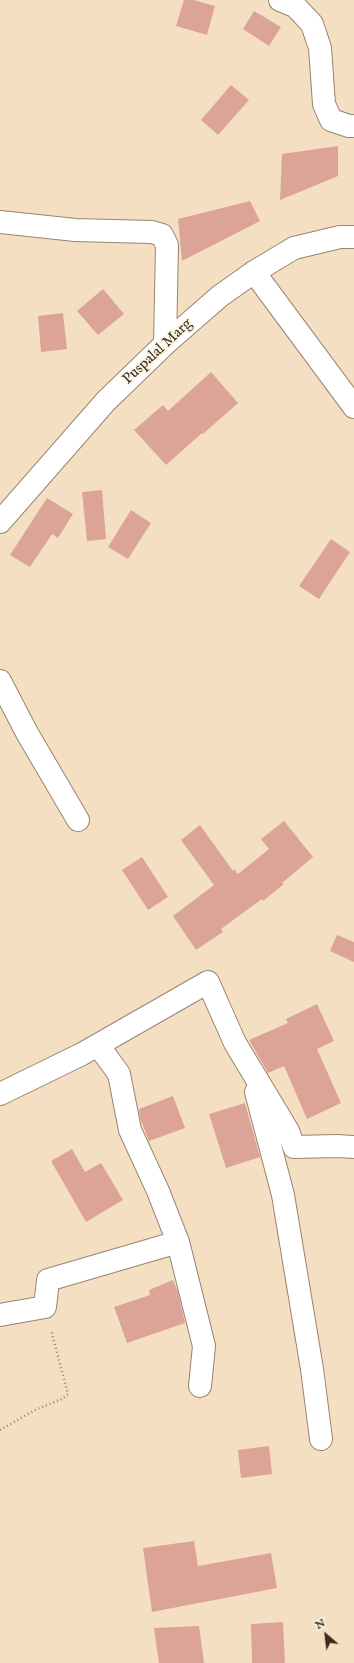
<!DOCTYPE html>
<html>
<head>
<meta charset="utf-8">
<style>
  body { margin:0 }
  #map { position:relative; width:354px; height:1663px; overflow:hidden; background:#f5dfc3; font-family:"IM FELL English",serif }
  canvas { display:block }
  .north { position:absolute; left:306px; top:1615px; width:40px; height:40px; -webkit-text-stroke:3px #fcf5e5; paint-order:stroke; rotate:332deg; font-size:11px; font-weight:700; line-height:16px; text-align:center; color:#3b2a1e }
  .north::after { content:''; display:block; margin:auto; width:14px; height:18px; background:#3b2a1e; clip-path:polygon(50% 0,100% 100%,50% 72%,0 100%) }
</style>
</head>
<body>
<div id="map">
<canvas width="354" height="1663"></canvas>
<div class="north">N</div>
</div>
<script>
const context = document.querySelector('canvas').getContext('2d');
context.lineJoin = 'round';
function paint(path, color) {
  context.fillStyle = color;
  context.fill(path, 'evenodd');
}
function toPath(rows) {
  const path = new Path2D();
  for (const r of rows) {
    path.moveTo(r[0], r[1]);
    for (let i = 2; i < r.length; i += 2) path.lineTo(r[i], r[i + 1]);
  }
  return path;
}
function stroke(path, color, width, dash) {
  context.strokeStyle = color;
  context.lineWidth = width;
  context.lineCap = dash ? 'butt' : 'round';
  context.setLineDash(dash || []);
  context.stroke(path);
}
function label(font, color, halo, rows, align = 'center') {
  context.font = font + ' "IM FELL English",serif';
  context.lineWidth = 4;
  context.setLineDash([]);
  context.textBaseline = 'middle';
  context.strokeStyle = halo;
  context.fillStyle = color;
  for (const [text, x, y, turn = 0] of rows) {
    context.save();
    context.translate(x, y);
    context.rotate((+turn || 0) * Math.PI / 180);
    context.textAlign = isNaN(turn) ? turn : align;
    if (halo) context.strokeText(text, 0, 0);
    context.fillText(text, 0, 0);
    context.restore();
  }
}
const building = toPath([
  [184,0,194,0,215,6,207,35,176,26],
  [254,11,281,27,269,46,243,29],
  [231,85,249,100,218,135,201,120],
  [338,146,338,176,280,200,282,154],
  [250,201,260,221,182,261,178,219],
  [103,289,124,314,98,335,77,311],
  [63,313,67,349,41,352,38,316],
  [211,372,238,403,203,434,202,433,166,465,134,430,163,405,168,411],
  [102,490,106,539,87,541,82,492],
  [47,498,73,514,58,538,52,534,30,567,10,555],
  [131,510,151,523,128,559,108,547],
  [331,539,350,552,319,599,299,586],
  [284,821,313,857,282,883,284,884,263,901,262,899,221,929,223,932,196,950,173,916,214,885,181,840,200,825,233,871,234,869,238,874,269,849,261,839],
  [142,857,168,897,148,910,122,870],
  [337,935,354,942,354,962,330,951],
  [317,1004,334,1041,317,1049,341,1103,307,1119,284,1066,268,1073,249,1040,288,1023,286,1019],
  [173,1096,185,1128,149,1141,140,1118,139,1109],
  [245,1103,260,1157,226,1168,209,1114],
  [72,1149,85,1172,101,1163,123,1200,86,1222,51,1161],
  [173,1280,178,1292,185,1323,127,1343,114,1307,150,1295,149,1290],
  [269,1446,272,1474,241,1478,238,1450],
  [194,1541,198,1566,271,1553,277,1588,152,1612,143,1548],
  [283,1622,285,1663,252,1663,251,1624],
  [199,1626,204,1663,159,1663,154,1628]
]);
const path = toPath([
  [0,1430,37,1409,62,1399,68,1394,51,1330]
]);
const minor = toPath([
  [280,0,295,6,312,24,320,48,324,104,331,120,349,126,354,126],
  [0,222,75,230,152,232,162,235,167,245,165,344],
  [254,272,354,407],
  [0,681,27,733,78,820],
  [256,1092,283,1195,312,1369,321,1439],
  [0,1094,82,1054,208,982,235,1043,288,1131,294,1147,337,1146,354,1147],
  [178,1242,204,1346,200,1386],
  [0,1315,45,1307,48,1280,178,1242,158,1191,130,1130,119,1074,98,1045]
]);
const primary = toPath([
  [0,522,106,401,165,344,220,296,254,272,294,248,340,237,354,237]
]);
const streetNames = [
  ["Puspalal Marg",158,352,-43]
];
paint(building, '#dca496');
stroke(minor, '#988470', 24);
stroke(primary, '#988470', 24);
stroke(path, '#988470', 2.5, [1, 3]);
stroke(minor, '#fff', 22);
stroke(primary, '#fff', 22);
label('15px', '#3b2a1e', '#fcf5e5', streetNames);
</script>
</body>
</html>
